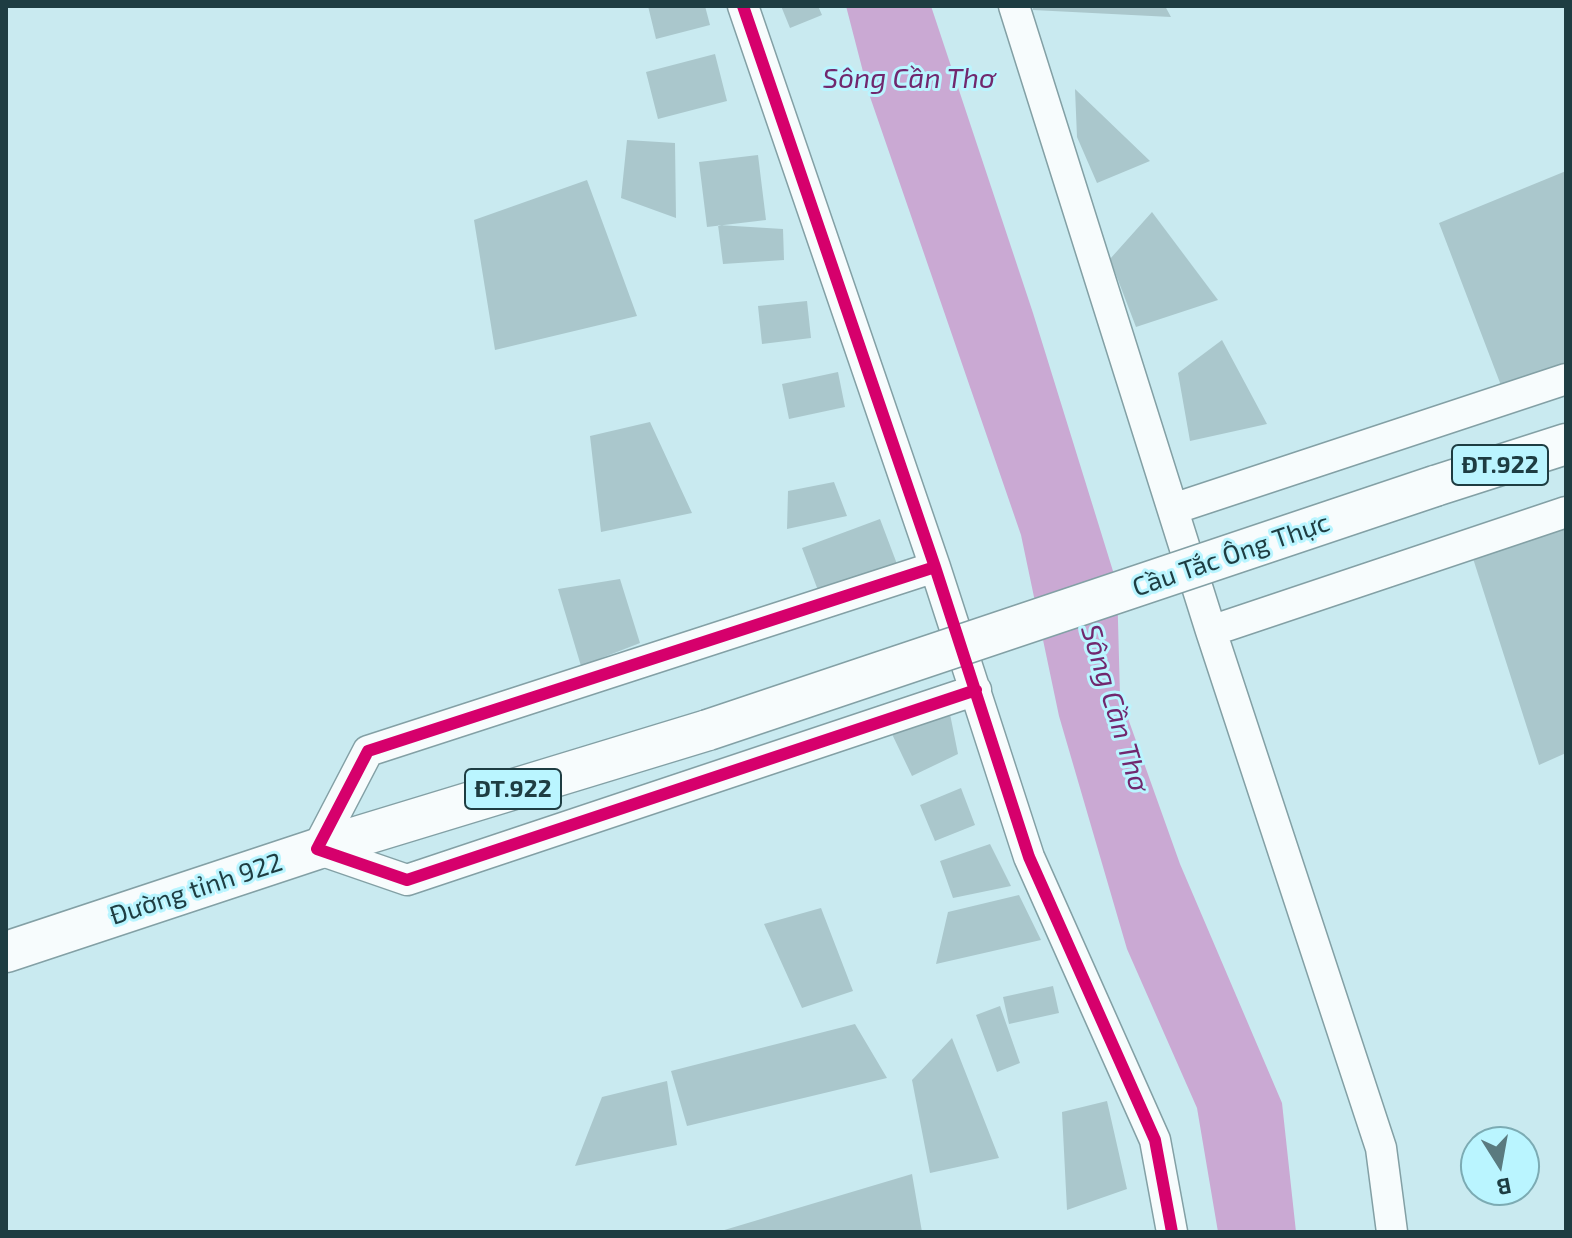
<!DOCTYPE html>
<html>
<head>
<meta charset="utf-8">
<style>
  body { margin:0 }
  #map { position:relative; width:1572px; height:1238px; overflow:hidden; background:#c9eaf0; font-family:"Exo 2",sans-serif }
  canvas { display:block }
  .frame { position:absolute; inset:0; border:8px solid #1e3d42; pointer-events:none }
  .north { position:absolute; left:1460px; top:1126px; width:80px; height:80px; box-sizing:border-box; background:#baf5ff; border:2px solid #7cabb3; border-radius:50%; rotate:169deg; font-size:22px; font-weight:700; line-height:32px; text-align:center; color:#1e3d42 }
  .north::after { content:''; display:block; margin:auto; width:28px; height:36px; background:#5a7a7f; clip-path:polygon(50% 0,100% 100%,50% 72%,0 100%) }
</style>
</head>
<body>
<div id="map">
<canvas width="1572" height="1238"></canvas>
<div class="frame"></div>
<div class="north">B</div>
</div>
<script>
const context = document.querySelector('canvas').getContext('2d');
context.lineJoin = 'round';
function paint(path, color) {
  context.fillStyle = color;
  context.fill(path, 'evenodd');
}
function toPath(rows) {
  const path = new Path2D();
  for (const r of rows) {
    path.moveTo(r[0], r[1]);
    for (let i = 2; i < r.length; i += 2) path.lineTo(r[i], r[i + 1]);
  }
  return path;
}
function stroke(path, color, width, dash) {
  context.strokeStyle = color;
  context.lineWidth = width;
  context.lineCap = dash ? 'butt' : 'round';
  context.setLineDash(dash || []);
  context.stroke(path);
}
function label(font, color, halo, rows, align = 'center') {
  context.font = font + ' "Exo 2",sans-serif';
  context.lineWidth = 6;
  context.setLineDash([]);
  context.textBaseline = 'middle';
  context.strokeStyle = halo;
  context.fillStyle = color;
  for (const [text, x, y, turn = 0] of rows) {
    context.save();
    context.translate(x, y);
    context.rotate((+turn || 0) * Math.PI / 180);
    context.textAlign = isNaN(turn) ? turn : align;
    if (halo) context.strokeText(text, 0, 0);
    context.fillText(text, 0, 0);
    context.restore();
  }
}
const water = toPath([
  [846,6,931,6,1033,313,1117,584,1120,696,1180,864,1282,1103,1296,1232,1218,1232,1197,1108,1127,949,1059,716,1021,535,868,91]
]);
const building = toPath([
  [648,6,705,6,710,25,656,39],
  [781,6,818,6,822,15,790,28],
  [1033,6,1165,6,1171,17,1033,10],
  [715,54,727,101,658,119,646,72],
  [1075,89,1150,161,1097,183,1077,137],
  [627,140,675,143,676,218,621,198],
  [758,155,766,220,707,227,699,162],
  [1566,171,1566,362,1502,388,1439,223],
  [587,180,637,316,495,350,474,220],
  [1152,212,1218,300,1136,327,1110,259],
  [718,225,783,229,784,260,723,264],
  [807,301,811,338,762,344,758,306],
  [1222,340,1267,424,1190,441,1178,373],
  [838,372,845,407,789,419,782,384],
  [650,422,692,513,601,532,590,436],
  [834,482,847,516,787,529,788,491],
  [1566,517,1566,753,1539,765,1470,549],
  [880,519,897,564,819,593,802,548],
  [620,579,640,643,581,666,558,589],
  [948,704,958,754,912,776,891,732],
  [961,788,975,825,935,841,920,805],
  [990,844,1011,886,953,898,940,861],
  [1019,895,1041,940,936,964,948,912],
  [821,908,853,991,802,1008,764,924],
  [1053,986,1059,1013,1009,1024,1003,997],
  [1000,1006,1020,1063,997,1072,976,1015],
  [855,1024,887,1078,687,1126,671,1071],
  [952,1038,999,1158,930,1173,912,1080],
  [667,1081,677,1145,575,1166,602,1097],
  [1107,1101,1127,1189,1067,1210,1062,1112],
  [912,1174,922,1232,721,1232,721,1231]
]);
const minor = toPath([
  [743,6,935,567,1029,857,1155,1140,1172,1232],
  [1014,6,1211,631,1381,1148,1392,1232],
  [1173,509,1566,379],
  [935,567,368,751,317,849,407,880,976,690],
  [1211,631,1566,512]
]);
const major = toPath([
  [1435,486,1566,444],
  [6,952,317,849,708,730]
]);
const majorBridge = toPath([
  [708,730,1435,486]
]);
const cycleway = toPath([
  [743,6,935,567,1029,857,1155,1140,1172,1232],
  [935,567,368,751,317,849,407,880,976,690]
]);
const shields = [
  [1500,465,96],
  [513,789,96]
];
const shieldNames = [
  ["ĐT.922",1500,465],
  ["ĐT.922",513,789]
];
const streetNames = [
  ["Cầu Tắc Ông Thực",1231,555,-19],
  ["Đường tỉnh 922",196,889,-18]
];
const waterNames = [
  ["Sông Cần Thơ",909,79],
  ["Sông Cần Thơ",1115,708,73]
];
paint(water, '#caa9d3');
paint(building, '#aac7cc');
stroke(minor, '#83a0a5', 33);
stroke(major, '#83a0a5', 43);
stroke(minor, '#f7fcfd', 30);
stroke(major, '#f7fcfd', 40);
stroke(majorBridge, '#83a0a5', 43, []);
stroke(majorBridge, '#f7fcfd', 40);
stroke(cycleway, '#d6006c', 12);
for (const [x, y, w] of shields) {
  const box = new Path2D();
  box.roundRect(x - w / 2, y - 20, w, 40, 6);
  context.fillStyle = '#baf5ff';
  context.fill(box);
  stroke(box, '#1e3d42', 2);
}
label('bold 24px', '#1e3d42', null, shieldNames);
label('26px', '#1e3d42', '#baf5ff', streetNames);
label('italic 28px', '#71286e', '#baf5ff', waterNames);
</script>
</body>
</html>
